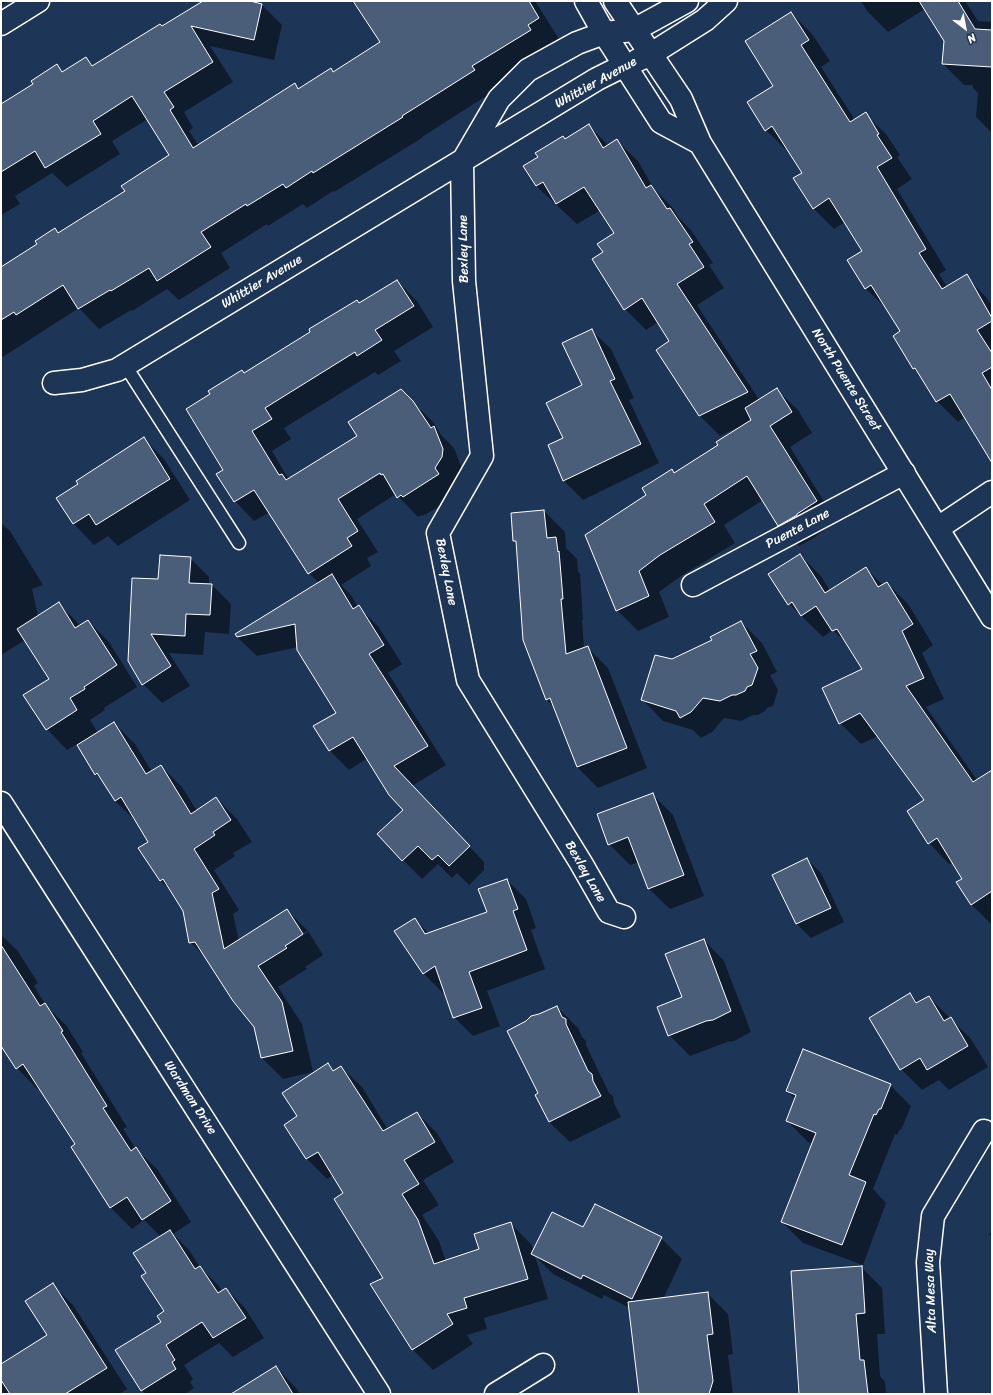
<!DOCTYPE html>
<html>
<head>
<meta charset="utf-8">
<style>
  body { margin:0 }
  #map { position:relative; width:993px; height:1395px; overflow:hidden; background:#1d3557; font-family:Sriracha,sans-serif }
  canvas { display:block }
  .frame { position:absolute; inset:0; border:2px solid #fff; pointer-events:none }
  .north { position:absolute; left:945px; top:8px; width:40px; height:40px; -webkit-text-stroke:3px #1d3557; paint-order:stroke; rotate:148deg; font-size:11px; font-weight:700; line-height:16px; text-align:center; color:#fff }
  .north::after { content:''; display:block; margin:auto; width:14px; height:18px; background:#fff; clip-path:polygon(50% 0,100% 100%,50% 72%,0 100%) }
</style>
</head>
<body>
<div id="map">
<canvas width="993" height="1395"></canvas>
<div class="frame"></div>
<div class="north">N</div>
</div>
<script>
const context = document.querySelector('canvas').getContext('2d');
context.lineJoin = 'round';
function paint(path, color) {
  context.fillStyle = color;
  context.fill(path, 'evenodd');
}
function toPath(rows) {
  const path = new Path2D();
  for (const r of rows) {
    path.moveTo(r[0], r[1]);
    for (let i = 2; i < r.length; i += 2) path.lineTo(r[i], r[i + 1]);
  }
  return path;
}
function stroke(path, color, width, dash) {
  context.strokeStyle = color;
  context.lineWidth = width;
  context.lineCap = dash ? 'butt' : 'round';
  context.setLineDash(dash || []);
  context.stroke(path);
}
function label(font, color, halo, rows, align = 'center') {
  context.font = font + ' Sriracha,sans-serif';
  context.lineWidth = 3.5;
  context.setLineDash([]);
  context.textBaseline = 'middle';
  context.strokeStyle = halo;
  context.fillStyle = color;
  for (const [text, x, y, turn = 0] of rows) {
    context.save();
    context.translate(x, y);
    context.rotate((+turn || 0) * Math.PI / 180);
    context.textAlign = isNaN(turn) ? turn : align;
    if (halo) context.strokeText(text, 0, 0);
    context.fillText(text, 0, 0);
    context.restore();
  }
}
const shadow = toPath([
  [1,1,8,1,1,5],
  [204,1,246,1,262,5,282,25,274,60,210,46,233,82,184,112,193,128,189,131,199,146,294,85,299,90,331,69,334,72,381,43,361,11,351,1,535,1,559,39,547,46,550,50,492,87,494,91,422,137,422,138,334,192,333,191,307,208,303,204,268,226,267,224,221,253,230,268,179,300,167,289,132,311,131,310,99,329,79,308,1,358,1,268,39,244,55,230,59,234,126,191,170,156,148,119,112,141,120,154,67,187,52,173,15,196,20,204,1,215,1,109,57,66,63,72,86,58,94,66],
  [861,1,965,1,978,21,992,22,992,133,976,117,978,93,973,88,973,85,964,85,943,64,945,41,925,9,888,32,867,11],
  [791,13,812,34,830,61,821,67,855,120,865,114,886,134,900,155,897,157,912,179,897,189,946,270,939,274,947,287,965,276,986,297,992,306,992,453,965,417,958,422,937,401,922,376,914,369,894,336,901,332,887,309,866,289,863,251,845,222,834,229,813,208,803,173,788,150,787,151,766,130],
  [589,126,609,146,617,141,638,161,654,189,672,207,679,218,691,230,713,263,709,265,724,288,697,305,760,401,777,390,798,410,812,433,790,447,837,522,817,535,817,536,799,546,778,525,763,500,724,525,735,543,681,576,659,592,669,617,638,631,617,610,648,495,674,474,719,446,739,429,738,427,720,436,699,415,671,342,658,322,646,330,625,309,616,234,601,210,577,224,536,186,525,166],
  [397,281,417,301,433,327,394,351,401,361,378,375,375,372,284,428,291,439,272,451,289,480,358,437,401,390,433,422,441,435,454,448,462,469,458,495,423,516,422,515,418,517,396,494,357,519,378,552,367,558,371,566,341,585,351,595,358,607,378,626,402,664,388,673,446,765,412,786,484,862,484,870,469,885,457,873,452,878,438,864,422,879,403,860,405,810,368,758,349,770,330,751,338,713,298,647,257,656,237,637,319,583,309,573,270,512,254,521,235,501,224,470,244,374],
  [591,330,611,349,634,398,629,400,659,463,583,500,564,481,549,446,564,439,584,385],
  [144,439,164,459,190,500,118,546,108,536,94,545,74,524,57,498,79,484],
  [544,511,565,532,566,548,577,559,578,572,580,573,583,620,582,620,584,648,587,647,608,668,647,768,598,788,577,767,555,708,547,700,524,640,517,543,514,541],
  [1,523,10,531,43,585,32,589,38,616,59,604,81,626,88,621,109,642,137,687,104,708,105,710,90,720,98,733,114,723,135,744,152,772,161,766,182,787,197,811,216,798,237,819,252,842,233,853,235,856,214,870,239,910,233,914,239,941,287,910,308,931,323,955,305,967,307,969,278,987,302,1024,313,1072,283,1079,262,1058,255,1026,210,962,190,942,184,911,171,891,160,880,149,842,136,821,115,801,104,783,96,774,77,744,67,750,47,729,50,679,25,640,1,655],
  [307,931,308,932,285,947,284,945],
  [800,555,821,576,830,591,866,569,883,585,887,583,908,604,933,645,922,653,944,699,926,707,977,780,992,771,992,925,971,904,963,879,953,862,949,864,929,843,925,800,878,736,861,744,840,723,864,669,850,647,833,630,823,637,789,604,770,574],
  [190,558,209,577,209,585,212,585,231,604,229,634,205,632,203,655,169,653,190,686,162,703,143,684,159,580],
  [741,622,762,643,777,672,770,675,778,690,773,706,767,708,765,711,758,715,753,715,741,721,724,718,712,732,701,738,693,730,663,721,643,700,672,660,713,641],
  [652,794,673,815,704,896,670,909,649,889,639,862,630,865,609,844],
  [807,859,821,873,844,922,811,938,797,924,773,875],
  [507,880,526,899,536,928,531,930,545,969,487,991,500,1026,473,1036,454,1017,445,991,443,993,424,974,396,931,415,919,429,934,488,913],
  [1,935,17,950,38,983,34,986,47,1007,66,1025,83,1052,81,1053,127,1127,123,1129,136,1149,157,1169,191,1222,173,1234,189,1250,200,1267,219,1286,222,1292,226,1289,245,1308,264,1338,233,1357,219,1343,184,1365,193,1379,190,1382,194,1388,185,1394,145,1394,142,1390,166,1311,147,1273,161,1237,144,1220,132,1229,111,1208,72,1147,76,1145,40,1088,37,1089,17,1068,1,1044],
  [704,940,724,961,751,1032,734,1041,727,1042,690,1056,669,1035],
  [910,994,919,1003,929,997,971,1039,988,1067,949,1090,939,1080,922,1090,901,1069],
  [557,1007,578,1028,582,1037,586,1041,586,1045,609,1093,613,1096,614,1103,621,1117,570,1142,549,1122,539,1094],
  [328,1065,335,1071,341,1067,362,1087,388,1130,417,1113,437,1133,454,1162,423,1180,439,1205,422,1215,439,1241,446,1262,480,1250,511,1224,531,1244,534,1252,584,1229,661,1238,682,1259,663,1299,707,1293,728,1314,733,1354,728,1355,733,1394,640,1394,630,1308,604,1295,602,1299,553,1274,535,1256,548,1299,484,1318,487,1329,467,1335,473,1344,433,1370,412,1349,384,1278,345,1194,333,1175,327,1179,307,1159,285,1125,298,1117],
  [890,1085,911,1106,901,1130,900,1129,897,1135,895,1134,873,1189,886,1203,863,1265,803,1243,782,1222,813,1144,808,1142,787,1121,795,1099,787,1091],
  [992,1232,992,1238,989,1234],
  [861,1267,882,1288,885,1334,877,1334,880,1376,885,1382,886,1394,798,1394,797,1380,799,1379],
  [53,1285,73,1305,127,1389,119,1394,1,1394,1,1365,48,1335],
  [276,1367,296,1388,300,1394,233,1394]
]);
const building = toPath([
  [203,1,250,1,262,4,254,40,191,26,213,62,164,92,174,107,170,110,193,148,295,83,298,89,331,68,333,72,380,42,353,1,529,1,539,18,528,25,531,30,472,66,475,70,402,116,403,117,313,173,312,171,286,188,283,184,247,206,246,204,201,232,211,247,157,281,149,268,111,291,110,290,78,309,63,285,16,315,14,312,1,320,1,267,37,244,35,241,55,228,58,233,125,191,121,186,169,155,132,96,93,121,101,134,45,168,35,151,1,172,1,104,33,84,31,81,57,64,62,72,86,57,92,66,160,24,162,26,203,1],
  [919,1,958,1,975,29,992,30,992,67,942,64,944,41,919,1],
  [791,12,809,40,801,45,850,122,866,112,879,134,877,135,892,158,877,167,926,249,919,253,942,289,967,274,992,318,992,321,977,330,992,353,992,367,982,373,992,390,992,463,950,394,936,402,915,368,913,369,893,336,900,331,871,285,865,289,847,260,862,251,829,198,813,209,793,178,802,173,772,126,765,131,747,102,773,86,745,41,791,12],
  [589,124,603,148,617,139,646,188,651,185,667,209,670,208,693,242,689,244,704,267,677,284,748,392,699,416,656,350,669,341,642,298,624,310,592,259,603,252,597,244,614,233,584,187,556,204,543,182,536,186,523,166,538,157,535,153,563,136,565,139,589,124],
  [397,280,414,306,375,330,382,340,357,356,355,352,265,408,272,419,252,431,279,475,282,474,286,480,357,436,348,422,401,389,413,401,431,428,434,426,443,449,442,457,435,468,439,474,403,497,401,495,397,498,383,474,381,475,380,473,338,499,358,531,347,538,352,546,308,574,254,490,234,502,216,474,223,470,186,409,210,394,208,391,242,370,244,373,310,332,309,329,357,300,359,303,397,280],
  [592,329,615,379,610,381,641,444,563,481,548,445,563,438,546,403,582,385,562,343,592,329],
  [777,388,792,412,770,426,817,501,797,514,797,515,778,526,747,476,704,504,715,522,660,555,639,571,649,596,616,611,585,535,646,495,642,488,672,469,674,473,718,445,716,442,751,420,745,408,777,388],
  [144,437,170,479,96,525,89,514,73,524,56,498,78,484,76,481,144,437],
  [544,510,547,538,556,537,558,552,559,551,563,599,561,599,566,654,588,646,627,748,577,767,550,698,546,700,523,640,516,541,513,541,511,513,544,510],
  [800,554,825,593,866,567,878,587,887,582,913,624,902,631,924,678,906,686,973,782,992,770,992,891,971,905,956,882,962,879,937,838,928,844,907,811,924,800,860,713,839,724,822,688,862,669,837,629,832,631,816,606,801,616,792,602,788,605,768,574,800,554],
  [160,555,191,557,189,583,212,584,210,615,186,614,185,636,151,634,171,666,142,685,128,661,132,578,158,579,160,555],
  [332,574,353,609,359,605,384,645,369,654,428,746,394,766,470,846,449,866,438,855,432,860,418,846,402,861,377,834,403,810,389,795,353,737,329,751,313,726,336,713,297,650,295,624,237,637,235,634,332,574],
  [59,602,75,628,88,620,117,665,84,687,85,689,70,698,77,710,46,730,23,695,49,679,17,629,59,602],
  [741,621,757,651,750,654,758,668,752,685,747,687,745,691,736,695,732,695,720,701,703,698,691,712,680,718,676,711,641,700,655,655,672,659,712,640,710,637,741,621],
  [114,722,146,774,161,765,191,814,216,797,231,820,213,832,215,835,194,849,219,889,212,893,224,949,287,909,303,934,285,946,287,948,258,966,282,1002,293,1051,261,1058,254,1027,233,1001,195,942,189,943,183,911,163,879,160,881,138,848,148,842,121,797,115,801,97,773,95,775,77,745,114,722],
  [653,793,684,875,648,889,628,837,608,845,597,814,653,793],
  [807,858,831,908,796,924,772,875,807,858],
  [507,879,518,909,513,911,527,950,469,972,482,1008,453,1018,435,966,423,974,394,931,415,918,425,934,487,912,478,889,507,879],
  [704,939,731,1011,713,1020,706,1021,668,1036,657,1007,682,997,665,954,704,939],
  [1,945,40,1006,45,1003,63,1031,61,1032,107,1106,103,1108,131,1151,136,1147,171,1201,142,1220,127,1197,110,1208,71,1147,75,1144,23,1064,16,1069,1,1046,1,945],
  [910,993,916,1003,929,996,944,1021,951,1017,968,1046,927,1070,920,1058,900,1070,869,1018,910,993],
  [557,1006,562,1017,566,1019,566,1024,588,1071,592,1074,593,1081,601,1096,549,1122,535,1095,538,1093,507,1031,526,1021,531,1016,539,1014,557,1006],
  [803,1049,891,1084,881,1109,879,1109,876,1115,874,1114,849,1175,866,1182,842,1245,781,1222,816,1133,786,1121,796,1095,786,1091,803,1049],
  [328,1063,333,1071,341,1066,383,1131,417,1112,435,1142,404,1160,419,1184,402,1194,418,1220,434,1264,479,1249,474,1234,511,1222,528,1279,464,1298,467,1308,447,1314,453,1324,412,1350,370,1284,383,1278,334,1199,343,1193,318,1152,306,1159,284,1125,297,1116,282,1093,328,1063],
  [595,1204,662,1237,632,1299,583,1275,581,1279,531,1254,552,1212,583,1227,595,1204],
  [170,1230,195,1269,200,1266,218,1293,226,1288,246,1318,213,1338,202,1322,166,1345,175,1360,172,1362,176,1369,141,1391,115,1350,161,1322,157,1316,164,1311,141,1276,146,1273,133,1253,170,1230],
  [862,1266,865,1313,856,1314,860,1360,864,1360,868,1394,799,1394,791,1271,862,1266],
  [53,1283,107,1368,65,1394,10,1394,1,1380,1,1364,47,1335,25,1301,53,1283],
  [708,1292,713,1334,707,1335,713,1381,709,1394,639,1394,628,1302,708,1292],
  [276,1366,293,1394,231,1394,276,1366]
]);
const lane = toPath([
  [125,365,239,543]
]);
const street = toPath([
  [1,24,38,1],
  [464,159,499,99,528,70,577,43,604,33,634,30],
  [462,162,464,281,482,456,438,533,468,680,581,863,609,912,624,917],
  [54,383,82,380,117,370,597,79,625,65],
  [938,528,992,492],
  [693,585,904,473],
  [1,803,379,1394],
  [496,1394,543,1365],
  [936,1394,928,1262,933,1216,984,1131]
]);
const secondary = toPath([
  [586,1,604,33,661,122,700,143],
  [615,1,681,99,700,143,992,617],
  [634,30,687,1],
  [638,60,651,54,705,20,726,1]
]);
const streetNames = [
  ["Whittier Avenue",596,83,-29],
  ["Bexley Lane",464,249,-91],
  ["Whittier Avenue",262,282,-31],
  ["North Puente Street",846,380,58],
  ["Puente Lane",798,529,-28],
  ["Bexley Lane",446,572,79],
  ["Bexley Lane",585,872,60],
  ["Wardman Drive",190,1098,57],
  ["Alta Mesa Way",931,1291,-92]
];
paint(shadow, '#0007');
paint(building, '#4a5d79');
stroke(building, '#fff', 1);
stroke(lane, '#fff', 15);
stroke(street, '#fff', 25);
stroke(secondary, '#fff', 25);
stroke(lane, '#1d3557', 12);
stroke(street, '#1d3557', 22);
stroke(secondary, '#1d3557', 22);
label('13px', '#fff', '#1d3557', streetNames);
</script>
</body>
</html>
